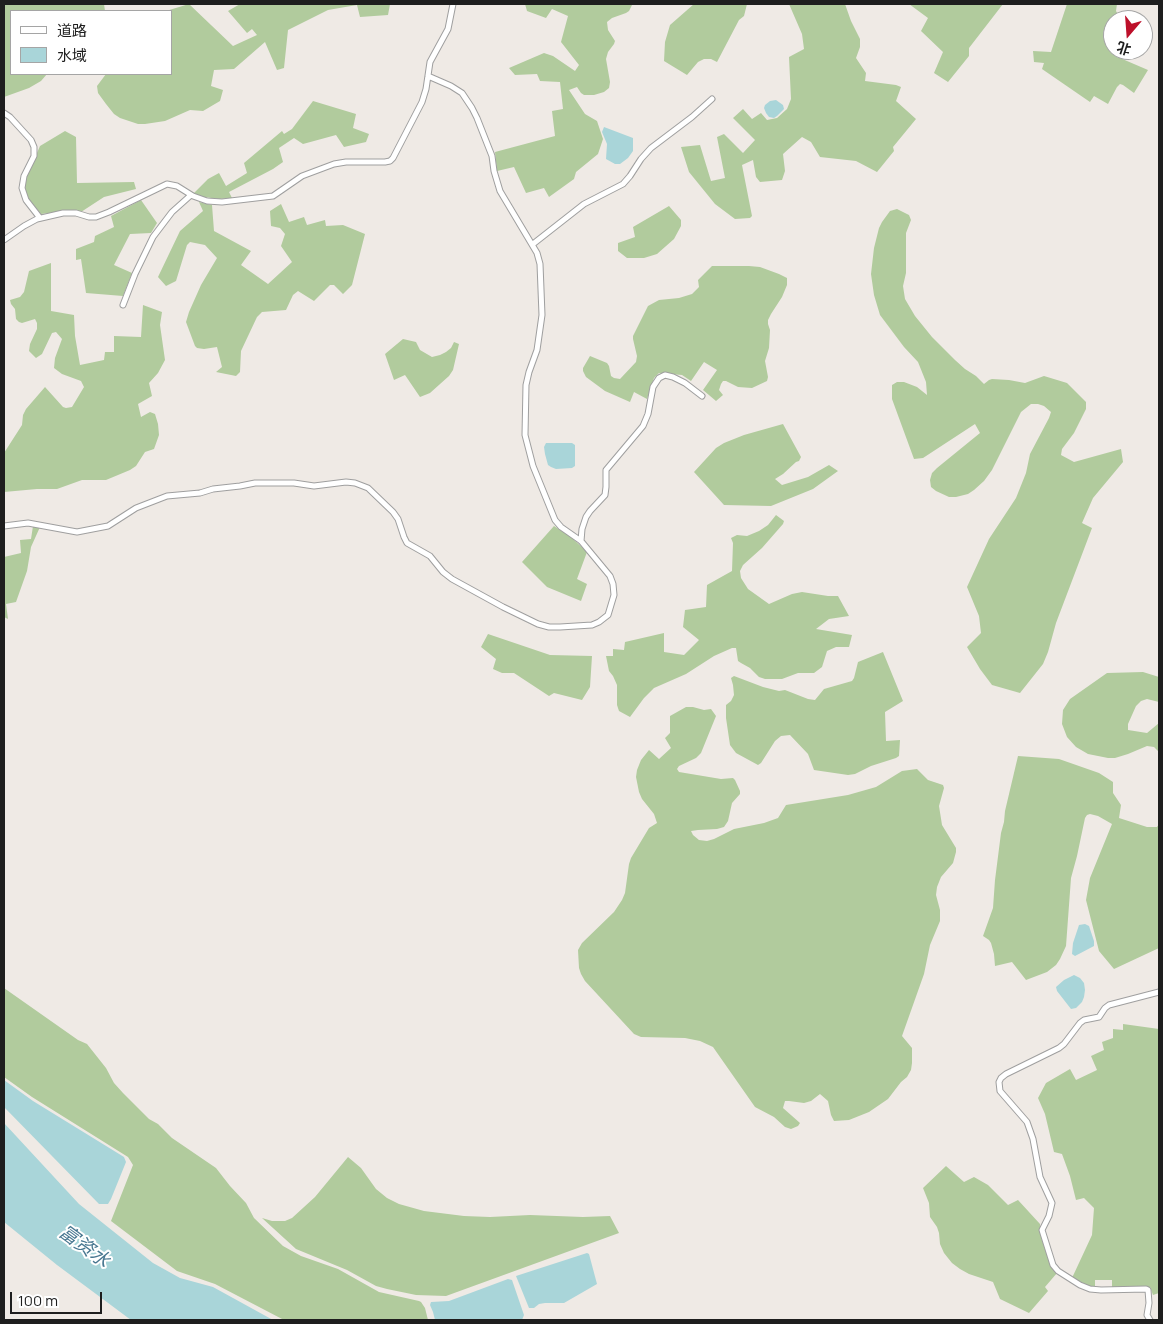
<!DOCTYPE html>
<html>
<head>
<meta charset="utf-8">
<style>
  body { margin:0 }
  #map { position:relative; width:1163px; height:1324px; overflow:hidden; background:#efeae5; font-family:Manrope,"Noto Sans SC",sans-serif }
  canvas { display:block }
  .frame { position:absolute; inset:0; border:5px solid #1e1e1e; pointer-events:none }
  .legend { position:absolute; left:10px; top:10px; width:162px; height:65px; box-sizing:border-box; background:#fff; border:1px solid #a5a5a5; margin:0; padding:6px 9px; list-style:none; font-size:15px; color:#1e1e1e }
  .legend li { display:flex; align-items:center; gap:10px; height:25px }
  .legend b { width:25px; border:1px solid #a5a5a5 }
  .north { position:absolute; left:1103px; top:10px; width:50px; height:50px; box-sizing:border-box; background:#fff; border:1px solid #a5a5a5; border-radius:50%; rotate:198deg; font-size:14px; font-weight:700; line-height:20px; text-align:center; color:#1e1e1e }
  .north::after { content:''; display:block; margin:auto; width:18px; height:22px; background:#bd102a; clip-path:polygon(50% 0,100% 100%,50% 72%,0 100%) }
  .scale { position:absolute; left:10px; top:1292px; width:92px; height:22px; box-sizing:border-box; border:2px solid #1e1e1e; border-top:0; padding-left:6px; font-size:15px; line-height:18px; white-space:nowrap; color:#1e1e1e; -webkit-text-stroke:4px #fff; paint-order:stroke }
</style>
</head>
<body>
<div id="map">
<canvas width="1163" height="1324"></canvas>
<div class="frame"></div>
<ul class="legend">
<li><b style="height:6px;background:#fff"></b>道路</li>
<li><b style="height:14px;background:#a9d5d9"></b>水域</li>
</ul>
<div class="north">北</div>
<div class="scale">100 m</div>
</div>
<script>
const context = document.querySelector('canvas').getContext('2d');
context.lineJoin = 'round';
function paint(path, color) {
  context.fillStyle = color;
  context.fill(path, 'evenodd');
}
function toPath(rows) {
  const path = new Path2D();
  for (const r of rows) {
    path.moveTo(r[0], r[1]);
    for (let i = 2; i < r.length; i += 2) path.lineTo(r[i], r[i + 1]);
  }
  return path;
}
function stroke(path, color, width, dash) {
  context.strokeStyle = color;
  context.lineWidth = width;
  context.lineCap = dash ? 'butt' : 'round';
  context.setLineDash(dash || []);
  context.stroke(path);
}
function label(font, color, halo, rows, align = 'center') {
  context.font = font + ' Manrope,"Noto Sans SC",sans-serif';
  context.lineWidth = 4;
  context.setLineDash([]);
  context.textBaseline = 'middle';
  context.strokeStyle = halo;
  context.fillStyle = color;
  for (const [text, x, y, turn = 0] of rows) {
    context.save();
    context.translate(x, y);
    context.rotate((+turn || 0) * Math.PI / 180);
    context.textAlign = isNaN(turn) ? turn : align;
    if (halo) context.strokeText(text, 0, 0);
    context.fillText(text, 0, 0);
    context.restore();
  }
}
const forest = toPath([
  [4,4,104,4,105,11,11,11,11,74,47,74,41,81,29,88,4,97],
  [189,4,233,46,257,35,252,29,247,33,228,11,240,4,390,4,388,15,360,17,357,5,328,10,288,30,284,68,277,70,265,42,234,69,214,70,211,86,223,90,220,101,203,111,190,110,165,121,145,124,138,124,120,118,114,114,106,104,98,93,97,86,106,74,171,74,171,11,166,11],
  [525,4,632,5,629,11,626,13,612,18,607,22,608,30,615,41,614,44,608,52,606,59,610,82,609,88,604,92,594,95,584,95,581,93,577,87,569,90,585,114,597,121,603,139,598,154,576,172,574,179,549,197,544,188,526,193,514,167,497,171,495,152,555,136,552,111,563,109,560,82,540,81,537,74,515,75,509,68,544,53,553,56,575,71,579,65,561,42,568,16,552,9,546,18,527,11],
  [694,4,747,4,744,16,739,20,717,62,711,59,704,59,698,62,687,75,664,61,665,42,670,25],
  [789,4,845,4,851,21,860,39,860,47,856,58,866,73,865,81,896,85,901,87,896,101,916,119,893,147,894,151,877,172,856,161,820,157,811,142,802,137,783,154,785,171,782,180,760,182,756,177,753,160,742,165,752,216,750,218,735,219,715,204,689,172,681,147,700,145,711,181,725,178,717,137,724,134,743,153,755,140,733,118,743,109,752,119,761,113,767,120,777,118,787,109,791,99,789,57,804,49,802,34],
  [909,4,1003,4,969,48,969,56,948,82,934,73,943,52,921,31,928,18],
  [1067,4,1117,4,1116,11,1121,20,1113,20,1113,50,1124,50,1120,58,1148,70,1134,93,1123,85,1120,84,1117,87,1108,104,1094,96,1090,102,1042,69,1044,63,1034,62,1033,51,1051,52],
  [313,101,356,114,353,128,369,134,366,142,344,147,336,135,303,144,294,138,279,148,283,162,273,169,229,192,232,198,219,199,197,196,194,193,208,179,219,173,226,186,247,173,244,163,282,131,284,134,292,129],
  [65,131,76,137,77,183,134,182,136,189,104,197,81,212,65,211,41,214,31,202,24,191,27,176,40,146],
  [141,200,157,223,151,233,130,234,114,265,132,273,123,296,86,293,81,259,76,260,76,249,94,242,95,236,114,227,111,216],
  [199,202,212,205,214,231,251,251,241,265,268,284,292,262,281,246,285,234,280,228,271,226,270,211,281,204,289,222,304,217,307,225,325,220,326,226,343,225,365,234,352,285,343,294,334,285,330,285,314,301,298,291,293,295,286,310,262,312,257,317,241,351,240,372,236,376,216,372,222,367,217,347,204,349,197,348,195,346,186,322,189,312,201,285,217,258,205,245,190,242,187,245,176,281,166,286,158,277,180,231,203,211],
  [669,206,681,220,681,226,674,239,657,254,644,258,627,258,618,251,618,243,635,237,633,227],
  [897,209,909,215,911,220,906,233,906,273,903,286,905,299,915,316,932,337,955,360,965,369,976,376,984,384,989,380,992,379,1009,380,1025,383,1044,376,1067,383,1086,402,1086,409,1074,433,1062,449,1061,455,1074,462,1121,449,1123,462,1093,498,1082,523,1092,528,1056,623,1048,652,1043,664,1020,693,992,685,980,669,967,647,981,633,979,616,967,587,989,539,1016,498,1026,473,1030,454,1049,418,1051,412,1044,406,1038,404,1031,404,1021,412,992,470,984,481,974,490,968,494,956,497,949,497,936,491,931,487,930,480,932,473,937,468,980,433,975,424,923,458,914,459,892,399,892,385,897,382,904,382,917,387,927,395,926,382,918,362,904,347,880,315,874,295,871,274,874,248,879,228,882,222,890,211],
  [51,263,51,311,74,315,75,336,80,365,104,360,105,352,114,352,114,336,141,337,143,305,162,312,160,325,165,360,158,373,149,383,152,396,138,404,141,417,150,412,155,414,158,424,159,435,154,449,145,452,136,466,130,470,106,480,82,480,57,489,37,489,4,492,4,453,22,425,23,415,26,409,45,387,63,407,66,408,72,407,84,387,81,381,62,374,54,368,55,358,62,339,56,332,52,333,42,354,36,358,29,351,30,344,37,329,37,323,35,319,22,323,19,322,16,319,15,309,11,304,10,300,20,297,24,292,29,271],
  [712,266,749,266,760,267,779,274,787,278,787,285,782,297,771,314,768,320,768,324,770,330,769,348,765,361,768,377,767,381,752,388,738,387,726,381,723,381,721,384,719,390,723,395,716,401,703,390,717,370,704,362,691,381,682,375,659,373,654,378,647,399,634,392,630,402,605,391,586,377,583,371,583,368,590,356,607,363,609,366,611,376,614,378,620,379,636,362,637,356,633,339,633,336,648,306,659,300,679,298,692,294,699,287,698,280],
  [403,339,416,342,420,350,432,357,440,355,446,352,451,348,454,342,459,344,453,370,449,376,430,393,420,397,405,375,394,380,385,354],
  [783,424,801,457,799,461,796,462,783,474,775,479,782,485,808,477,829,465,838,471,813,489,771,506,724,505,694,472,716,448,724,443,744,435],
  [776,515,784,521,783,524,762,548,743,565,740,571,741,578,748,589,769,604,792,594,802,592,828,596,838,596,849,616,829,619,816,629,852,635,849,647,836,647,827,651,822,667,814,673,798,673,782,679,765,679,759,677,750,668,741,663,738,661,736,648,732,648,714,656,686,674,654,688,644,698,630,717,619,711,617,705,617,685,613,676,609,671,606,656,613,656,613,649,624,650,625,642,664,633,664,652,684,655,699,640,683,627,685,610,706,607,707,585,732,571,733,543,731,538,737,535,747,536,759,531,768,525],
  [33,526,40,527,31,547,27,571,16,602,6,604,8,619,4,617,4,557,21,553,20,540,31,539],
  [554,526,571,537,587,552,577,579,587,584,581,601,547,587,522,562],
  [488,634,550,655,592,656,590,687,582,700,554,693,549,696,514,673,502,673,493,669,496,659,481,647],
  [883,652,903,701,885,712,886,741,900,740,899,756,896,758,871,766,855,774,848,775,814,770,808,754,790,735,781,736,775,741,761,763,758,765,736,753,730,745,726,718,726,705,731,701,734,695,733,685,731,678,734,676,763,687,779,691,785,690,808,699,815,700,824,689,852,681,854,678,858,662],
  [1143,672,1159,677,1159,702,1147,699,1141,701,1136,706,1128,724,1128,730,1147,733,1159,723,1159,752,1154,747,1147,746,1128,754,1115,758,1108,758,1088,754,1076,747,1067,737,1062,724,1063,710,1070,699,1107,673],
  [686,707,693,707,704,710,711,709,716,716,701,753,696,758,679,766,677,769,679,772,721,779,733,778,735,780,740,791,740,794,732,803,728,821,724,827,717,829,698,830,691,831,693,835,699,840,707,841,714,839,734,829,764,823,778,818,786,805,848,795,876,787,902,771,917,769,928,780,943,785,944,788,939,806,942,825,956,848,956,852,953,863,941,877,937,887,936,895,940,910,940,921,930,945,924,974,902,1036,912,1048,912,1063,911,1070,907,1077,901,1082,888,1099,869,1112,849,1120,834,1121,831,1115,828,1101,820,1094,811,1101,804,1103,789,1101,785,1101,783,1108,800,1123,798,1126,791,1129,785,1127,774,1117,755,1107,713,1047,700,1041,685,1038,641,1037,634,1034,585,981,581,974,579,968,578,950,582,943,614,912,622,900,625,893,629,864,631,858,649,828,657,823,654,814,642,799,639,792,636,777,637,770,641,760,649,750,659,759,671,748,665,738,670,733,670,716],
  [1018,756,1059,759,1099,773,1113,782,1113,793,1121,805,1119,818,1147,827,1157,827,1159,824,1159,948,1114,969,1099,951,1086,900,1090,878,1112,824,1098,816,1090,814,1087,815,1085,818,1077,856,1071,878,1066,946,1060,959,1056,965,1047,972,1026,980,1012,962,995,966,994,954,991,943,989,940,983,936,993,908,995,880,1001,833,1004,822,1005,811],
  [4,988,78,1040,87,1044,106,1068,114,1083,123,1093,149,1119,158,1124,172,1138,216,1168,230,1186,246,1203,254,1218,283,1246,301,1256,338,1269,379,1292,419,1301,421,1302,425,1308,428,1320,284,1320,215,1284,177,1271,111,1221,133,1165,128,1157,32,1097,4,1077],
  [1123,1024,1159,1029,1159,1293,1153,1295,1150,1287,1112,1288,1112,1280,1095,1280,1095,1288,1086,1286,1072,1278,1092,1235,1094,1208,1084,1198,1076,1200,1070,1176,1062,1154,1054,1152,1045,1114,1038,1098,1046,1083,1070,1069,1076,1080,1097,1070,1091,1056,1104,1050,1102,1042,1113,1038,1113,1029,1123,1030],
  [348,1157,361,1168,376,1189,387,1198,399,1204,424,1211,464,1216,490,1217,530,1215,583,1217,610,1216,619,1233,446,1296,416,1295,387,1289,376,1286,347,1270,296,1249,262,1218,272,1221,285,1221,292,1218,315,1197],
  [946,1166,964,1182,974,1177,988,1185,1008,1205,1018,1200,1040,1224,1041,1237,1050,1264,1057,1273,1045,1287,1048,1291,1029,1313,1000,1299,993,1282,969,1274,960,1269,952,1263,944,1253,940,1244,939,1233,937,1227,930,1217,929,1203,923,1188]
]);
const water = toPath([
  [776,100,783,105,784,109,777,116,774,118,769,117,766,113,764,108,765,105,770,101],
  [604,127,633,138,633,151,628,158,620,164,615,164,606,159,607,144,602,132],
  [546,443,572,443,575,445,575,466,572,468,556,469,551,467,548,465,545,454,544,447],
  [1085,924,1089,926,1094,941,1094,946,1075,956,1072,954,1073,943,1079,925],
  [1074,975,1080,978,1084,983,1085,990,1084,997,1082,1002,1076,1008,1071,1009,1057,991,1056,987,1064,980],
  [4,1080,33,1101,124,1157,126,1162,111,1199,108,1204,99,1204,4,1107],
  [4,1123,79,1204,153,1263,180,1278,213,1287,273,1320,131,1320,57,1265,4,1222],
  [587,1253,589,1254,597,1284,564,1303,545,1303,539,1304,534,1308,529,1308,516,1276],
  [508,1279,512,1280,524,1315,522,1320,435,1320,433,1312,430,1305,431,1302,449,1301]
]);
const street = toPath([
  [4,113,10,117,31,140,34,147,34,156,24,176,22,188,26,200,40,218],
  [4,240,24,226,37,219,63,213,76,213,89,217,96,217,109,212,167,184,177,186,193,196,207,201,222,202,273,196,302,176,334,164,346,162,385,162,390,161,393,158,422,102,426,89,430,62,448,29,453,4],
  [533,244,584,204,623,184,630,176,641,159,651,148,692,117,712,99],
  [123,305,135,274,153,237,172,212,191,195],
  [4,526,28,523,77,532,108,526,136,508,167,496,200,493,213,489,240,486,255,483,294,483,314,486,346,482,355,483,368,488,393,512,398,519,404,537,407,543,430,556,443,572,452,579,503,607,538,624,549,627,560,627,592,625,599,622,608,615,614,595,613,584,610,576,581,541,561,527,555,520,533,466,525,435,526,385,529,372,537,350,542,315,540,264,537,253,500,191,494,171,492,156,477,118,472,108,462,93,451,86,428,76],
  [581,541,582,529,586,517,590,511,605,495,606,487,606,470,643,426,648,414,653,387,659,378,665,375,673,377,685,383,702,396],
  [1150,1320,1147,1315,1149,1303,1148,1290,1146,1289,1101,1290,1090,1289,1080,1285,1058,1271,1053,1265,1042,1230,1049,1216,1052,1203,1040,1177,1033,1139,1027,1122,1000,1091,999,1082,1001,1078,1006,1074,1059,1048,1064,1044,1080,1023,1084,1020,1099,1017,1105,1008,1109,1005,1159,992]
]);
const waterNames = [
  ["富资水",84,1247,36]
];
paint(forest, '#b1cb9d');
paint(water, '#a9d5d9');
stroke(street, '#9f9f9f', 7);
stroke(street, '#fff', 5);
label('italic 19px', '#487790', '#fff', waterNames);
</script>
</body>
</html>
